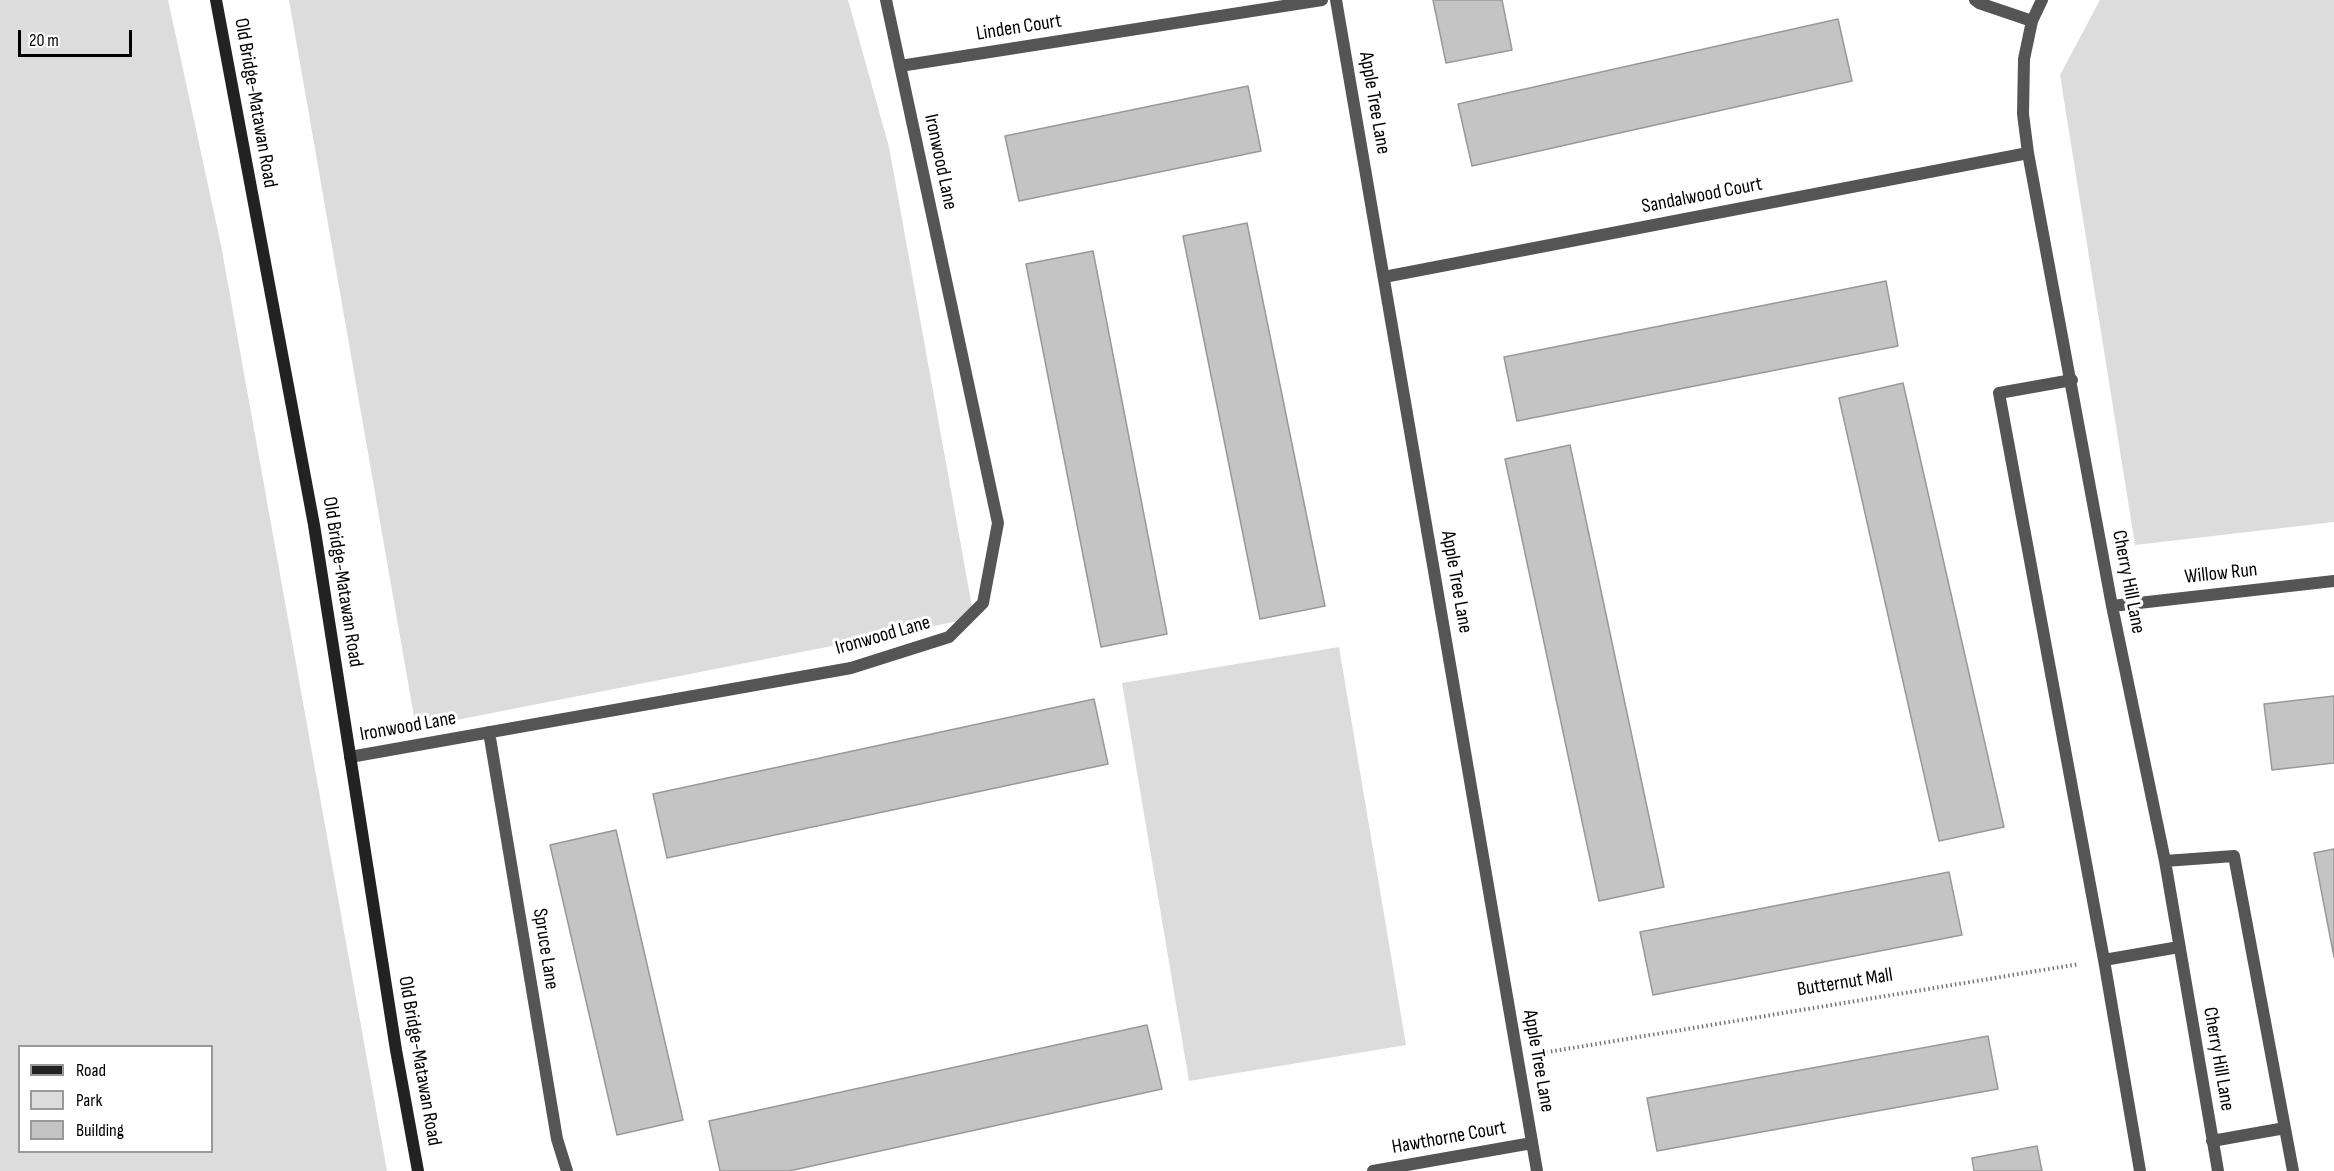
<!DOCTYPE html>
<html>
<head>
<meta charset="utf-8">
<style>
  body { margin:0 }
  #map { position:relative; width:2334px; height:1171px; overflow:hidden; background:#fff; font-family:"Sofia Sans Condensed",sans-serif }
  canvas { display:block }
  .legend { position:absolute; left:18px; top:1045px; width:195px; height:108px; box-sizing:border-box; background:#fff; border:2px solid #999; margin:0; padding:8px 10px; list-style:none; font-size:18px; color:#000 }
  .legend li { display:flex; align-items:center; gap:12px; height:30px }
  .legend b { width:30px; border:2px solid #999 }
  .scale { position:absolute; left:18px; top:30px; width:114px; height:27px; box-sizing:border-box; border:3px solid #000; border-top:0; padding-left:8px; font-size:18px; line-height:21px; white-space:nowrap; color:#000; -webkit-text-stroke:4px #fff; paint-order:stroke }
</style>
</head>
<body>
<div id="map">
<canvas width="2334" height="1171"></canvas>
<ul class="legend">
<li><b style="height:8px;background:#222"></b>Road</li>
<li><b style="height:16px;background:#dcdcdc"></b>Park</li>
<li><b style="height:16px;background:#c4c4c4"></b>Building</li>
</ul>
<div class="scale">20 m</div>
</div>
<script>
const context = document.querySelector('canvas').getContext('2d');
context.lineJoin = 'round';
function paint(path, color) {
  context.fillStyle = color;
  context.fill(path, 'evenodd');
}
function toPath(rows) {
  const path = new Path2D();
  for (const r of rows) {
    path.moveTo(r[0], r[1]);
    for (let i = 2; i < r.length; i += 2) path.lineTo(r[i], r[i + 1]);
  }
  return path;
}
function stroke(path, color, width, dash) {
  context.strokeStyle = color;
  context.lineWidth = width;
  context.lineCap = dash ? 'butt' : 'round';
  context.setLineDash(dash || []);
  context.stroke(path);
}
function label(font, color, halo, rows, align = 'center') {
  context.font = font + ' "Sofia Sans Condensed",sans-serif';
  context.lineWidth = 6;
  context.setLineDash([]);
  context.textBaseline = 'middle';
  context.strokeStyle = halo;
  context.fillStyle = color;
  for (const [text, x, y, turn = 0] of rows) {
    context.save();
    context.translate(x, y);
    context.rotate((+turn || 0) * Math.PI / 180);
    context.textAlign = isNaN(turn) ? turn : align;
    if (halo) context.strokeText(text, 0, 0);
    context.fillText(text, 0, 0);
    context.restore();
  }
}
const green = toPath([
  [0,0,168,0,221,245,387,1171,0,1171],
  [212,1046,212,1152,20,1152,20,1046],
  [289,0,848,0,889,147,974,618,416,728],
  [2100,0,2334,0,2334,522,2135,545,2060,75],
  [1339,647,1406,1045,1189,1081,1122,683]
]);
const building = toPath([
  [1433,0,1502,0,1512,50,1446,63,1433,0],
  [1838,19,1852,81,1472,166,1458,104,1838,19],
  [1248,86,1261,151,1019,201,1005,136,1248,86],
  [1247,223,1325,606,1260,619,1183,236,1247,223],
  [1093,251,1167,634,1101,647,1026,264,1093,251],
  [1886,281,1898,346,1517,421,1504,357,1886,281],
  [1903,383,2004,827,1939,841,1839,398,1903,383],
  [1570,445,1664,887,1599,901,1505,459,1570,445],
  [2334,696,2334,763,2272,770,2264,704,2334,696],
  [1094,699,1108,764,667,858,653,794,1094,699],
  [616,830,683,1120,617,1135,550,845,616,830],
  [2334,849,2334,957,2314,853,2334,849],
  [1949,872,1962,935,1653,995,1640,932,1949,872],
  [1147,1025,1162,1089,789,1171,720,1171,709,1121,1147,1025],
  [1988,1036,1998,1089,1657,1151,1647,1098,1988,1036],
  [2037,1146,2042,1171,1974,1171,1972,1158,2037,1146]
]);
const path = toPath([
  [1542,1053,2079,964]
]);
const street = toPath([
  [1336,0,1537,1171],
  [1975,0,1979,3,2032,21],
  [2042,0,2032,21,2024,59,2023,114,2028,153,2112,606,2165,861,2218,1171],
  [900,66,1322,0],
  [1384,277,2028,153],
  [2072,380,1999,393,2104,960,2140,1171],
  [2112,606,2334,581],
  [489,732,557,1139,567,1171],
  [350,757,851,668,949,637,983,603,998,523,886,0],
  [2165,861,2234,856,2293,1171],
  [2104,960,2179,947],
  [2212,1141,2285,1128],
  [1373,1171,1532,1143]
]);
const secondary = toPath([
  [216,0,314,525,396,1050,418,1171]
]);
const streetNames = [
  ["Linden Court",1019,28,-9],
  ["Old Bridge-Matawan Road",255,103,80],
  ["Apple Tree Lane",1374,103,80],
  ["Ironwood Lane",940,162,78],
  ["Sandalwood Court",1702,196,-11],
  ["Willow Run",2221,574,-6],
  ["Old Bridge-Matawan Road",342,582,81],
  ["Apple Tree Lane",1456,582,80],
  ["Cherry Hill Lane",2128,582,79],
  ["Ironwood Lane",883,636,-16],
  ["Ironwood Lane",408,727,-10],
  ["Spruce Lane",545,949,81],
  ["Butternut Mall",1845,983,-9],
  ["Cherry Hill Lane",2218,1059,80],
  ["Old Bridge-Matawan Road",419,1061,80],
  ["Apple Tree Lane",1538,1061,80],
  ["Hawthorne Court",1449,1138,-10]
];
paint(green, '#dcdcdc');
paint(building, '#c4c4c4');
stroke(building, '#999', 1.5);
stroke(path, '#777', 4, [1.5, 3]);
stroke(street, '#555', 12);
stroke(secondary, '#222', 12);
label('20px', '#000', '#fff', streetNames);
</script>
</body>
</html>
